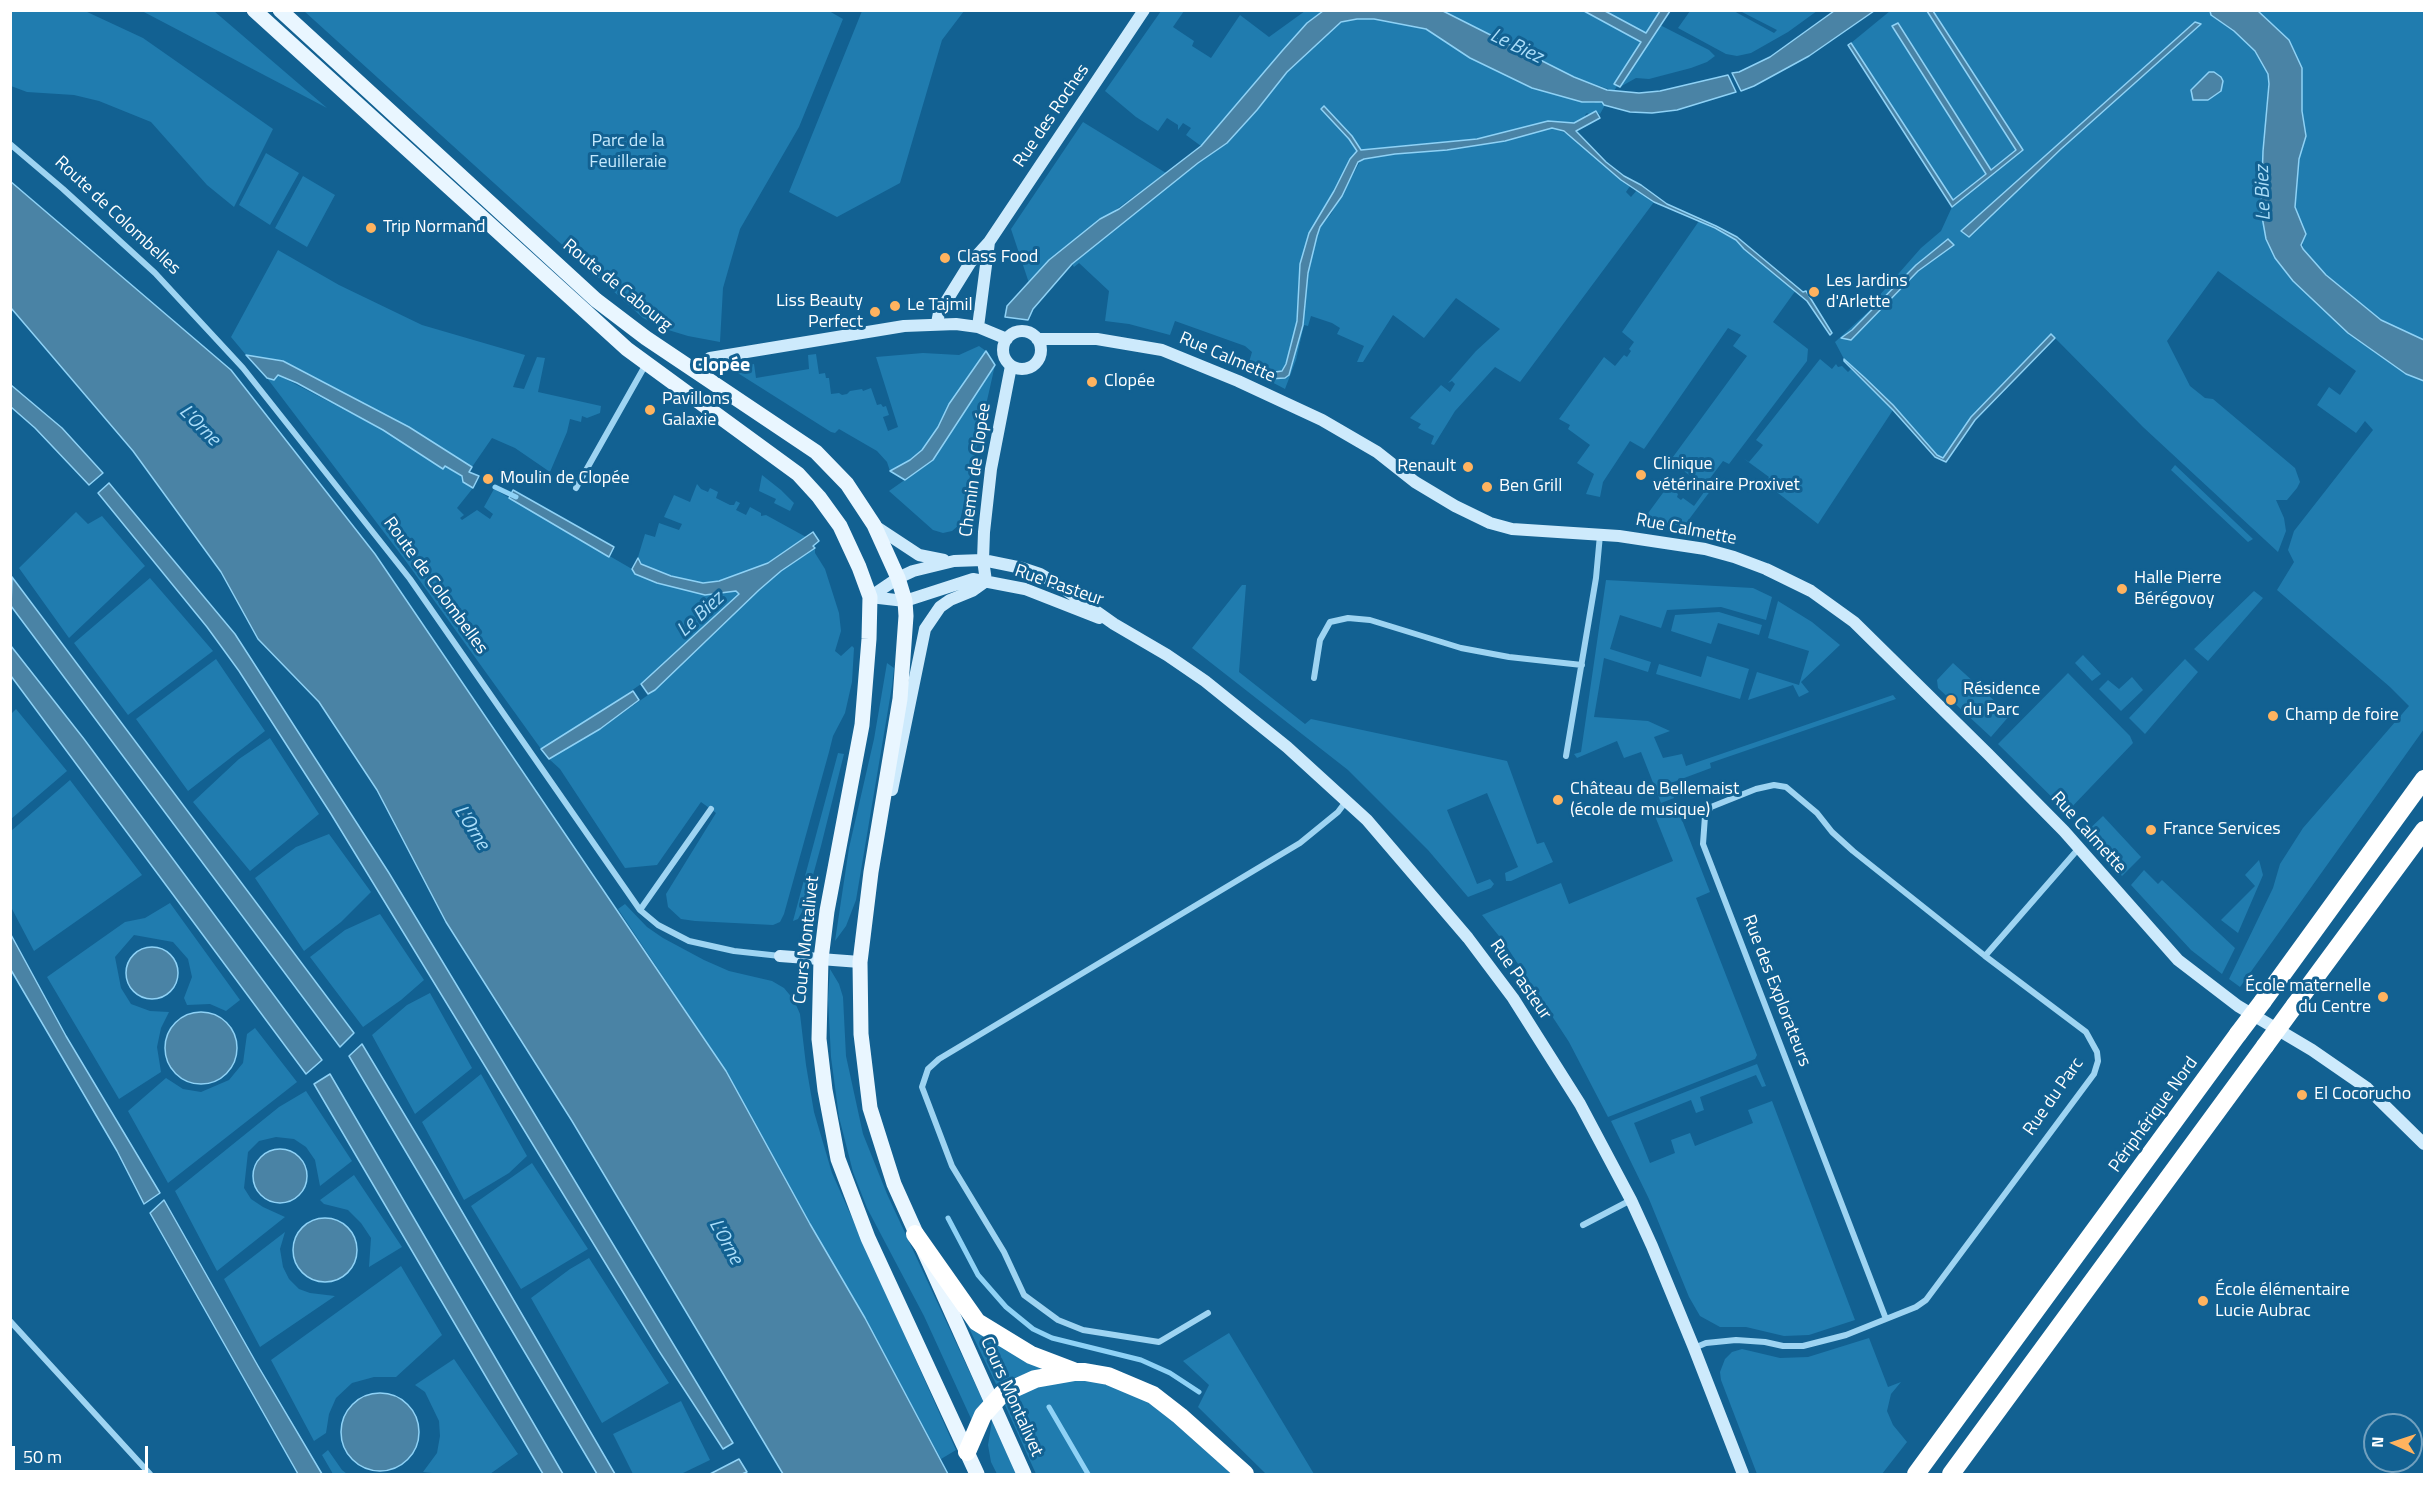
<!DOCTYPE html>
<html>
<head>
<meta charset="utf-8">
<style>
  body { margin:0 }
  #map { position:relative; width:2435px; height:1485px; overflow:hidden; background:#126192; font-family:"Titillium Web",sans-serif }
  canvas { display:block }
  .frame { position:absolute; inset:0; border:12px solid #fff; pointer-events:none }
  .north { position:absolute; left:2363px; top:1413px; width:60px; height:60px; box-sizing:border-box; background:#126192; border:2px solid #71a0be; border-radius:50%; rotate:273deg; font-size:16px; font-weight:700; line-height:24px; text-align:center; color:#fff }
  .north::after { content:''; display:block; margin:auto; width:21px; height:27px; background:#ffb35f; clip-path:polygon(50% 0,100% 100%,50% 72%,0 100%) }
  .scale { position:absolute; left:12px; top:1446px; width:136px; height:27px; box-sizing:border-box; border:3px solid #fff; border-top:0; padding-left:8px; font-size:18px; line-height:21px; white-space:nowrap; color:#fff; -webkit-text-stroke:4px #126192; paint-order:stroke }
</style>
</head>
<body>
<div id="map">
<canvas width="2435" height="1485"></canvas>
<div class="frame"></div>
<div class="north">N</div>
<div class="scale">50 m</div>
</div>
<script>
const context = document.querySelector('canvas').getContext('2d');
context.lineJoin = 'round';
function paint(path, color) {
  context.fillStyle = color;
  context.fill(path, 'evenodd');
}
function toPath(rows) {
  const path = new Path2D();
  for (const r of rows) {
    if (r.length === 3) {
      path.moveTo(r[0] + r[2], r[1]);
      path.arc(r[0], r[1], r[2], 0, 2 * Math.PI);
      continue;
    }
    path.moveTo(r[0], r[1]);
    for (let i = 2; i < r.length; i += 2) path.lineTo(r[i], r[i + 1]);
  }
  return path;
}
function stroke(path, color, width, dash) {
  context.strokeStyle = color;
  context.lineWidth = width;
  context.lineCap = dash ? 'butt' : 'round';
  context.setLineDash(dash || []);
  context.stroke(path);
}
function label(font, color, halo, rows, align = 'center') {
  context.font = font + ' "Titillium Web",sans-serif';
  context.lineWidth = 6;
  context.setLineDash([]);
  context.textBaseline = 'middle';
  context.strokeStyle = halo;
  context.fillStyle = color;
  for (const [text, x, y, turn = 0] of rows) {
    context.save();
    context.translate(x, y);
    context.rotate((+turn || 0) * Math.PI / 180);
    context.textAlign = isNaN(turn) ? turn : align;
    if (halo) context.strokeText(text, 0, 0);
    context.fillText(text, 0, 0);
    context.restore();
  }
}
const green = toPath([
  [1732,10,1774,33,1777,30,1740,11,1817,11,1788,32,1751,53,1737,56,1726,54,1678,28,1690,11],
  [10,11,85,11,143,38,273,129,234,207,207,185,151,122,99,101,74,95,27,92,11,86],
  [142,11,214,11,327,108],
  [829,11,843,19,799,127,740,229,723,288,720,342,688,336,665,329,643,318,304,11],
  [862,11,964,11,942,40,900,183,837,217,789,192],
  [1161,11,1184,11,1173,27,1194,41,1192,46,1211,58,1240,15,1269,37,1305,11,1323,11,1307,23,1282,51,1201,146,1186,135,1191,128,1183,123,1178,130,1178,125,1167,118,1158,131,1136,117,1105,91],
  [1443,11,1584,11,1641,42,1614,84,1617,86,1614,91,1574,77],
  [1605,11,1660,11,1646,33],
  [1890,11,1927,11,2017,150,1991,170,1899,23,1893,26,1986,174,1952,201,1851,43],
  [1933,11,2210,11,2211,15,2234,31,2255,51,2268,74,2269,84,2263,151,2261,211,2275,258,2293,281,2348,333,2406,374,2424,381,2424,729,2240,987,2229,979,2273,888,2280,864,2303,828,2409,706,2390,687,2277,590,2294,562,2288,550,2294,531,2373,430,2365,421,2356,433,2317,405,2329,387,2340,395,2356,371,2218,271,2167,341,2190,386,2205,398,2213,399,2295,468,2300,482,2297,488,2287,500,2276,500,2284,518,2286,531,2278,552,2143,427,2051,334,1971,417,1943,458,1937,455,1893,405,1844,359,1835,342,1870,310,1871,305,1921,248,1941,231,1952,207,2023,150],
  [2201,24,2061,149,1969,237,1962,232],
  [1949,239,1953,245,1918,271,1875,313,1842,339,1916,266],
  [2258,11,2424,11,2424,340,2381,320,2326,275,2303,250,2301,222,2295,207,2299,159,2306,136,2302,111,2302,68,2289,40],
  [1352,19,1374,19,1426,29,1470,58,1532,88,1582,102,1594,103,1597,101,1605,105,1600,114,1596,111,1590,115,1587,113,1585,115,1586,117,1574,123,1540,123,1477,139,1361,150,1352,136,1324,106,1321,109,1349,139,1357,151,1350,159,1334,191,1309,233,1300,264,1297,321,1287,364,1282,371,1274,371,1269,377,1285,378,1303,325,1308,273,1317,236,1320,227,1331,214,1361,160,1395,154,1447,150,1505,141,1552,128,1568,134,1621,180,1630,186,1626,192,1631,197,1637,190,1654,202,1520,382,1495,367,1455,411,1434,445,1431,444,1434,436,1418,428,1421,424,1410,418,1441,385,1450,392,1455,384,1452,381,1448,383,1476,351,1500,329,1456,298,1424,338,1393,315,1363,362,1357,362,1364,346,1337,334,1340,328,1332,323,1311,316,1308,326,1304,325,1296,360,1285,389,1247,369,1252,352,1245,346,1175,321,1170,335,1129,324,1105,321,1109,291,1079,263,1074,267,1072,264,1198,163,1227,143,1257,110,1287,72,1337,24],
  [1660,25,1709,50,1715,56,1707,62,1691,68,1649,79,1636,78,1620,87],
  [1083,122,1166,173,1073,241,1049,261,1029,283,1011,229],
  [266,153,299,173,270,225,239,205],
  [303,176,335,195,307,247,275,228],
  [1699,221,1736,240,1744,249,1796,290,1773,322,1808,349,1807,361,1729,464,1723,461,1708,481,1714,486,1684,526,1646,520,1646,516,1668,486,1678,494,1677,497,1681,500,1683,498,1694,506,1707,488,1670,461,1747,356,1733,346,1741,335,1728,328,1644,449,1630,441,1603,482,1600,497,1586,494,1594,474,1577,463,1590,445,1568,429,1570,425,1559,419,1604,357,1615,366,1624,355,1627,357,1631,351,1629,349,1634,342,1622,332],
  [278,250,339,285,422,325,525,355,513,387,524,389,537,357,545,358,538,392,601,406,600,413,587,418,582,416,581,422,570,419,567,432,550,472,515,448,492,438,472,467,409,427,303,371,283,361,246,355,231,337],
  [979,346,986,351,949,404,938,427,922,450,910,460,890,471,887,462,877,451,839,429,835,433,831,432,733,370,735,367,754,364,756,378,809,369,808,355,816,354,819,374,825,373,826,378,829,378,831,394,839,393,842,395,847,394,850,391,862,389,863,391,871,388,877,405,881,404,883,407,886,406,889,415,883,417,888,431,898,427,876,357,923,353,959,355],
  [1820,359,1832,369,1836,364,1838,367,1842,366,1848,372,1851,369,1893,410,1818,524,1765,483,1769,477,1743,458,1749,462,1760,449,1763,445,1756,440],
  [995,365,959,525,952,531,943,533,933,530,889,491,933,460],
  [278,375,383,430,443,468,445,466,462,476,463,482,473,488,457,508,464,515,460,518,462,520,477,510,490,519,493,514,484,507,494,489,632,569,635,574,705,595,736,591,739,594,641,684,597,715,541,749,405,560,267,378,274,380],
  [2175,465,2253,539,2248,542,2171,470],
  [762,475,781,490,794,503,790,511,774,503,776,499,759,491],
  [697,484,701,489,708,492,710,488,718,492,716,498,730,505,734,505,736,501,740,503,736,510,746,515,750,507,761,513,761,516,766,515,806,537,768,563,719,581,703,583,671,576,641,564,638,557,645,534,655,537,659,523,679,530,682,524,664,517,674,495,690,502],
  [76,512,88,524,102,516,145,566,69,638,19,568],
  [815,548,815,553,825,569,839,613,841,631,835,651,841,656,852,646,854,648,852,682,845,713,833,736,829,752,784,914,780,922,773,925,695,921,681,919,668,907,666,894,716,813,701,802,657,865,625,868,560,769,549,759,600,729,655,690,759,590,781,571],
  [150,578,213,651,128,715,74,643],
  [1606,580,1753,588,1772,597,1766,620,1721,607,1667,610,1661,628,1620,615,1610,649,1651,662,1648,672,1604,658,1594,717,1648,721,1670,731,1654,737,1663,758,1682,754,1686,766,1893,695,1896,699,1710,763,1711,768,1668,784,1674,798,1661,803,1641,752,1624,758,1617,741,1577,758,1574,754,1581,752],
  [1242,585,1246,585,1239,672,1305,724,1311,719,1507,761,1537,844,1544,842,1553,862,1511,881,1506,881,1505,873,1518,867,1487,793,1447,810,1477,884,1490,879,1494,884,1491,888,1468,897,1428,850,1348,770,1192,648],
  [2254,591,2263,598,2208,661,2194,649],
  [1778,601,1812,622,1840,645,1801,682,1809,692,1799,697,1793,685,1748,700,1757,672,1799,685,1809,651,1768,638],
  [1719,612,1762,625,1759,635,1718,623,1711,644,1671,631,1675,615],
  [2083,655,2101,674,2092,681,2075,663],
  [1707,656,1749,669,1740,699,1656,674,1659,664,1701,677],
  [216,659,265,731,188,791,136,719],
  [2185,659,2198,672,2145,734,2129,718],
  [887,663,894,668,892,686,856,900,846,926,835,941,849,848,874,739],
  [1953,663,2010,715,1991,737,1938,688,1937,680],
  [2068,673,2130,736,2133,743,2067,812,1998,744],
  [2132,677,2143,690,2121,711,2099,689,2108,680,2119,689],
  [16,709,67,771,11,819,11,714],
  [270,738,319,814,250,871,193,802,239,759],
  [838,753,844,754,821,846,804,908,798,919,793,921],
  [70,780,142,875,34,951,11,907,11,831],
  [1675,802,1710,892,1696,898,1757,1055,1755,1059,1608,1117,1569,1042,1503,941,1482,915,1561,883,1569,904,1673,861,1653,811],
  [2103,816,2141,857,2122,876,2084,834],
  [329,834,371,892,341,922,304,951,255,878,296,847],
  [2259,860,2263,875,2238,933,2221,920,2255,886,2245,875],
  [2144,870,2158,884,2162,880,2235,948,2222,974,2191,950,2131,885],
  [170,903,240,1000,226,1011,210,1004,187,1005,184,998,192,977,188,959,173,942,134,935,115,957,121,988,131,1004,150,1011,169,1012,161,1028,157,1047,161,1072,119,1099,47,977,125,922,145,918],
  [625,904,647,927,663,938,704,960,729,971,772,981,784,988,794,1000,800,1014,806,1065,814,1112,832,1173,956,1450,941,1459,865,1318,810,1224,726,1071,618,909],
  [380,914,424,980,401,1000,363,1027,310,957,345,930],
  [830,969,839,984,843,997,846,1056,863,1134,887,1194,984,1403,973,1423,924,1316,867,1208,853,1172,839,1117,831,1057,828,999],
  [430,993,472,1068,415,1114,372,1035,407,1005],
  [255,1028,297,1082,168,1183,128,1111,166,1078,183,1089,201,1092,229,1080,243,1063,247,1034],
  [1757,1064,1766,1086,1762,1087,1756,1075,1700,1097,1704,1110,1696,1113,1691,1100,1634,1123,1650,1163,1675,1153,1671,1140,1690,1133,1695,1146,1753,1123,1748,1110,1772,1101,1855,1320,1809,1335,1784,1336,1746,1327,1720,1327,1700,1316,1689,1297,1649,1199,1611,1121],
  [481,1074,527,1156,509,1173,464,1200,422,1122],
  [306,1091,352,1161,320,1186,315,1160,306,1147,294,1139,276,1137,259,1141,248,1152,244,1188,251,1199,263,1207,285,1217,217,1271,175,1191,279,1107],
  [532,1163,588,1249,521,1289,471,1206],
  [354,1175,402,1247,369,1267,371,1238,361,1223,348,1210,324,1204,320,1200],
  [285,1232,280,1249,283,1267,289,1279,299,1289,310,1293,335,1296,260,1347,224,1279],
  [589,1258,669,1383,602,1423,531,1298,570,1269],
  [401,1266,442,1335,396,1377,374,1377,352,1383,336,1398,329,1414,326,1433,314,1441,271,1360],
  [954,1297,1055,1367,1032,1372,996,1384],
  [1229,1333,1314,1474,1266,1474,1198,1407,1209,1385,1183,1361],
  [1869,1338,1888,1387,1901,1382,1891,1394,1887,1411,1893,1425,1907,1442,1882,1474,1757,1474,1721,1380,1720,1372,1725,1359,1732,1352,1742,1349,1780,1358,1808,1357],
  [454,1359,518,1454,490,1474,442,1474,423,1472,437,1453,440,1436,439,1421,425,1392,415,1385],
  [1092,1380,1150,1399,1236,1474,1036,1474,1004,1403,1004,1399,1055,1381],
  [681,1401,710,1460,681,1474,633,1474,613,1434],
  [992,1421,1016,1474,997,1474,991,1462,988,1445],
  [328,1450,342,1470,347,1474,333,1474,322,1455]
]);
const water = toPath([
  [1323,11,1443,11,1574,77,1607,90,1639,93,1660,91,1728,75,1736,92,1677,110,1652,113,1630,112,1604,105,1602,102,1582,102,1532,88,1470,58,1426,29,1374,19,1357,19,1341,22,1287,72,1257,110,1227,143,1198,163,1072,264,1033,309,1028,320,1005,317,1007,306,1049,260,1100,219,1119,209,1201,146,1282,51,1307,23,1323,11],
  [1584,11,1605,11,1646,33,1660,11,1670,11,1620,87,1614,84,1641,42,1584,11],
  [1834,11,1874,11,1809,56,1754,86,1741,91,1732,73,1739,72,1770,57,1834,11],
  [1927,11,1933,11,2023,150,1952,207,1848,45,1851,43,1953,200,1986,174,1892,26,1898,23,1991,170,2016,150,1927,11],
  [2210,11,2258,11,2289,40,2302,68,2302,111,2306,136,2299,159,2295,207,2306,234,2301,245,2303,249,2326,275,2381,320,2424,340,2424,381,2406,374,2348,333,2293,281,2275,258,2266,239,2261,211,2263,151,2269,84,2268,74,2255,51,2234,31,2211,15,2210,11],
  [2195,22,2201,24,2061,149,1969,237,1961,231,2195,22],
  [2209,72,2214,72,2221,77,2223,81,2221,91,2208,100,2193,100,2191,90,2209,72],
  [1324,106,1352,136,1361,150,1477,139,1548,121,1574,123,1596,111,1600,118,1576,131,1606,162,1624,176,1641,185,1667,204,1716,226,1737,237,1803,292,1806,291,1832,333,1830,335,1807,301,1744,249,1736,240,1715,228,1654,202,1621,180,1564,131,1552,128,1505,141,1447,150,1395,154,1364,159,1358,162,1342,196,1320,227,1317,236,1308,273,1303,325,1289,375,1285,378,1268,379,1266,377,1268,373,1282,371,1286,364,1297,321,1300,264,1309,233,1334,191,1350,159,1357,151,1349,139,1321,109,1324,106],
  [10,181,231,370,375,554,726,1071,810,1224,865,1318,948,1474,783,1474,572,1121,446,922,377,790,319,702,258,639,221,572,133,451,11,308,10,181],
  [1948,239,1954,245,1918,271,1851,340,1841,338,1852,330,1916,265,1948,239],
  [2051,334,2055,338,1975,420,1946,462,1935,457,1893,410,1844,361,1844,359,1865,378,1893,405,1937,455,1943,458,1971,417,2051,334],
  [986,351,995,365,933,460,905,480,890,471,910,460,922,450,938,427,949,404,986,351],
  [246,355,283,361,409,427,472,467,469,472,479,476,473,488,463,482,462,476,445,466,443,469,383,430,297,383,278,375,274,380,267,378,246,355],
  [11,385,62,428,103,473,89,485,35,428,11,407,11,385],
  [109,483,235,634,389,873,733,1443,723,1449,659,1351,331,814,239,671,207,627,98,493,109,483],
  [513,490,614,547,609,557,509,498,513,490],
  [813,532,819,541,813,546,815,548,781,571,759,590,655,690,648,694,641,684,739,594,736,591,705,595,657,583,635,574,632,569,638,558,641,564,671,576,703,583,719,581,768,563,813,532],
  [12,577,354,1033,340,1047,11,606,12,577],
  [11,646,84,739,322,1060,306,1074,11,676,11,646],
  [633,691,639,700,600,729,549,759,541,749,633,691],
  [10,933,66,1036,160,1193,144,1204,117,1151,11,970,10,933],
  [152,973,26],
  [201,1048,36],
  [362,1044,439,1172,615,1474,597,1474,349,1056,362,1044],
  [330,1074,563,1474,543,1474,314,1084,330,1074],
  [280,1176,27],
  [164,1200,258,1366,322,1474,298,1474,150,1213,164,1200],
  [325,1250,32],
  [380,1432,39],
  [739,1459,747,1472,742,1474,710,1474,739,1459]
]);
const stream = toPath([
  [495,487,516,497],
  [948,1218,978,1275,1006,1307,1033,1329,1052,1338,1141,1360,1170,1373,1199,1392],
  [1049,1407,1088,1474]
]);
const street = toPath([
  [10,144,63,189,155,273,243,368,410,579,640,910,658,925,689,941,734,951,780,956],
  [576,488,646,364],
  [1314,678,1320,640,1330,622,1348,618,1370,620,1461,648,1509,657,1582,665],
  [1566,756,1596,578,1600,535],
  [640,910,711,809],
  [1583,1225,1631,1200],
  [1208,1313,1159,1342,1083,1330,1058,1320,1024,1295,1004,1252,952,1166,922,1087,928,1069,939,1059,1300,843,1338,812,1347,800],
  [1886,1319,1916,1307,1926,1300,2094,1074,2098,1061,2097,1052,2086,1032,1985,956,2079,848],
  [10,1321,150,1474],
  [1694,1348,1706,1343,1736,1340,1765,1342,1783,1346,1803,1346,1846,1335,1886,1319,1703,844,1705,816,1711,807,1756,789,1774,785,1786,787,1817,813,1832,832,1853,851,1985,956]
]);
const secondary = toPath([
  [937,323,939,313,970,263,989,242,1144,10],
  [978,327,989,242],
  [1022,350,19],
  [1037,339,1097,339,1162,350,1238,381,1322,420,1377,452,1415,482,1455,506,1490,523,1512,529,1619,536,1705,549,1734,557,1766,569,1811,591,1854,622,1988,754,2064,831,2178,960,2238,1006,2312,1050,2367,1088,2424,1144],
  [696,371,710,358,904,326,956,324,978,327,1007,339],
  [875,526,919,555,944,560],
  [986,581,983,560,984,532,991,469,1011,366],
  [870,597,898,578,913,571,954,561,983,560,1022,568,1040,574,1059,585,1114,624,1167,655,1205,681,1287,747,1367,820,1468,938,1513,998,1580,1104,1631,1200,1652,1246,1694,1348,1743,1474],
  [870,597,905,601,973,579,1025,589,1099,618],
  [892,790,925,629,940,607,950,600,972,591,986,581],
  [780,956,860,962]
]);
const primary = toPath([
  [254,10,627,349,798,474,819,497,840,526,859,567,870,597,869,639,862,725,827,911,821,959,819,1039,825,1090,838,1159,868,1238,977,1474],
  [280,10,596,300,646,338,816,452,847,484,874,525,898,578,905,601,906,616,900,699,871,872,860,962,861,1034,870,1108,894,1184,1024,1474]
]);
const highway = toPath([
  [2263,1001,2424,779],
  [2295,1005,2424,830],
  [915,1234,977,1322,1031,1355,1073,1371],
  [967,1452,983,1415,1002,1394,1035,1379,1075,1372,1085,1372,1108,1376,1153,1395,1180,1416,1245,1474],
  [1916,1474,2238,1034],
  [1951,1474,2265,1046]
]);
const highwayBridge = toPath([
  [2238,1034,2263,1001],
  [2265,1046,2295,1005]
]);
const markers = [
  [371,228,6,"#ffb35f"],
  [945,258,6,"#ffb35f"],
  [1814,292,6,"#ffb35f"],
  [895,306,6,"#ffb35f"],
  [875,312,6,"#ffb35f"],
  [1092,382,6,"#ffb35f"],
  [650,410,6,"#ffb35f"],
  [1468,467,6,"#ffb35f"],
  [1641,475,6,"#ffb35f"],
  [488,479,6,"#ffb35f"],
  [1487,487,6,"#ffb35f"],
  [2122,589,6,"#ffb35f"],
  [1951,700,6,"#ffb35f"],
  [2273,716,6,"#ffb35f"],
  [1558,800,6,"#ffb35f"],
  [2151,830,6,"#ffb35f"],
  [2383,997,6,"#ffb35f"],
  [2302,1095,6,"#ffb35f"],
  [2203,1301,6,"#ffb35f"]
];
const streetNames = [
  ["Rue des Roches",1052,116,-56],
  ["Route de Colombelles",117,216,43],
  ["Route de Cabourg",617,286,39],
  ["Rue Calmette",1227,358,23],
  ["Chemin de Clopée",976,470,-82],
  ["Rue Calmette",1686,530,11],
  ["Route de Colombelles",435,586,54],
  ["Rue Pasteur",1059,586,19],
  ["Rue Calmette",2088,833,48],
  ["Cours Montalivet",807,940,-84],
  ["Rue Pasteur",1520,980,55],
  ["Rue des Explorateurs",1776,991,69],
  ["Rue du Parc",2054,1097,-55],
  ["Périphérique Nord",2154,1115,-54],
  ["Cours Montalivet",1011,1397,66]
];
const parkNames = [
  ["Parc de la",628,142],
  ["Feuilleraie",628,163]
];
const poiNames = [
  ["Trip Normand",383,228],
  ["Class Food",957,258],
  ["Les Jardins",1826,282],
  ["d'Arlette",1826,303],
  ["Liss Beauty",863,302,"right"],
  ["Perfect",863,323,"right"],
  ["Le Tajmil",907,306],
  ["Clopée",1104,382],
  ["Pavillons",662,400],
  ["Galaxie",662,421],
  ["Clinique",1653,465],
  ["vétérinaire Proxivet",1653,486],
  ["Renault",1456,467,"right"],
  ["Moulin de Clopée",500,479],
  ["Ben Grill",1499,487],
  ["Halle Pierre",2134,579],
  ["Bérégovoy",2134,600],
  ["Résidence",1963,690],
  ["du Parc",1963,711],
  ["Champ de foire",2285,716],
  ["Château de Bellemaist",1570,790],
  ["(école de musique)",1570,811],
  ["France Services",2163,830],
  ["École maternelle",2371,987,"right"],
  ["du Centre",2371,1008,"right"],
  ["El Cocorucho",2314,1095],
  ["École élémentaire",2215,1291],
  ["Lucie Aubrac",2215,1312]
];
const waterNames = [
  ["Le Biez",1516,47,26],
  ["Le Biez",2264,193,-92],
  ["L'Orne",199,426,45],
  ["Le Biez",701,615,-43],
  ["L'Orne",471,828,58],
  ["L'Orne",725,1242,61]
];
const neighbourhoodNames = [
  ["Clopée",721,366]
];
paint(green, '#207caf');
paint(water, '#4a83a5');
stroke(water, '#8fd2f6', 1.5);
stroke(stream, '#8fd2f6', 5);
stroke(street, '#9ed4f2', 6);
stroke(secondary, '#cdeafc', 12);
stroke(primary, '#e9f6ff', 15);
stroke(highway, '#fff', 18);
stroke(highwayBridge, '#fff', 18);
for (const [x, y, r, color] of markers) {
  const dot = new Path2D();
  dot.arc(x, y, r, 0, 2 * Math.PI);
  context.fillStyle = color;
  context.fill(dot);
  stroke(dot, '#126192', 2);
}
label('18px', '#fff', '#126192', streetNames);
label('18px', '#c5e9fd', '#126192', parkNames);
label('18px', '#fff', '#126192', poiNames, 'left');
label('italic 20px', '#aaddf9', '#126192', waterNames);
label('bold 20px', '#fff', '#126192', neighbourhoodNames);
</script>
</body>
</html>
